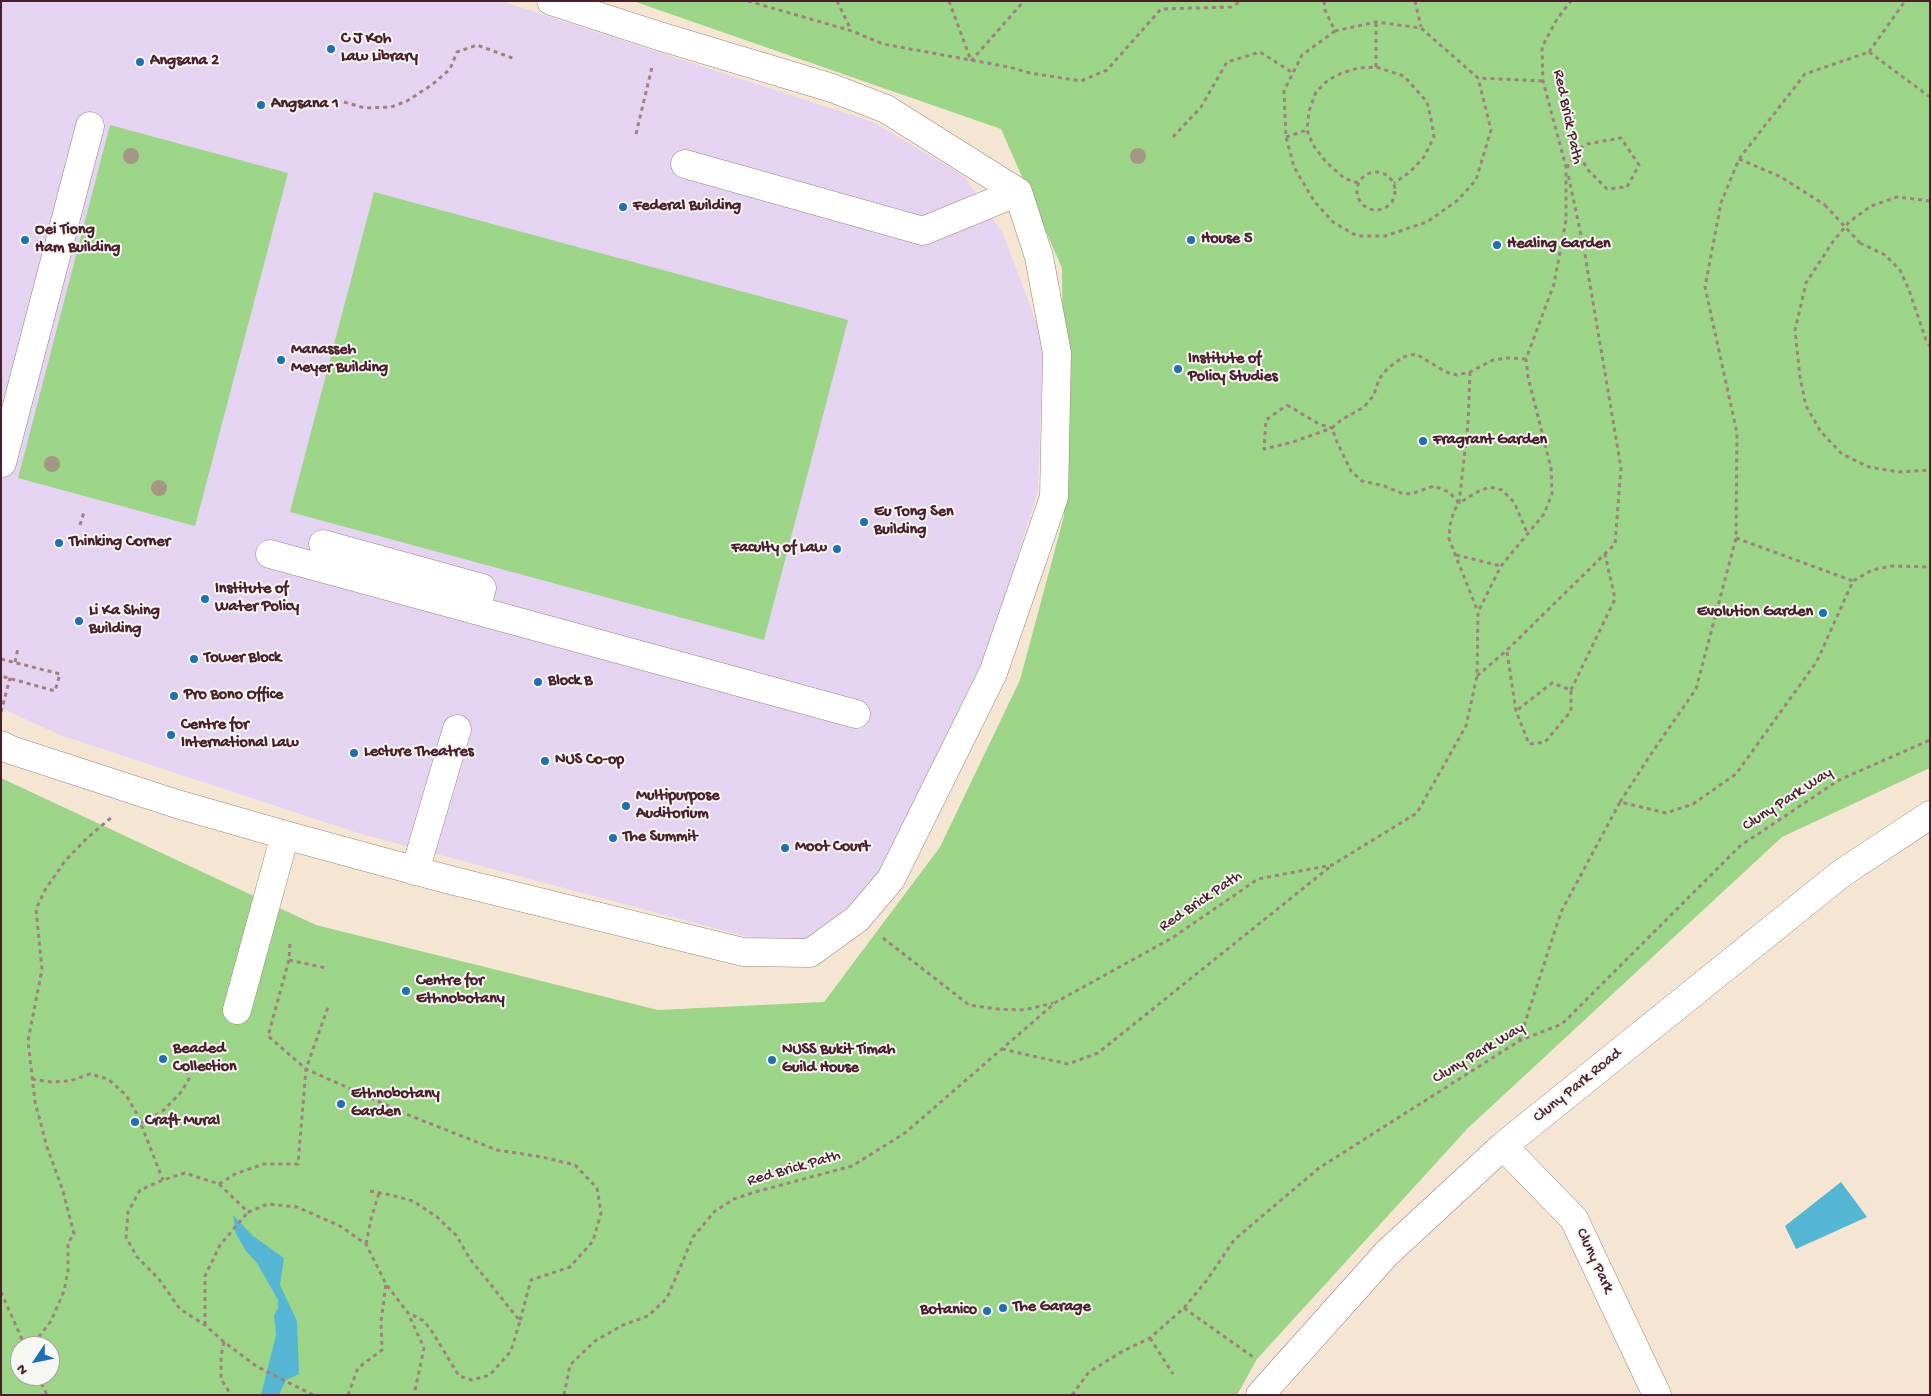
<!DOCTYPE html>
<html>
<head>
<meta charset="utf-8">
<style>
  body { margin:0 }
  #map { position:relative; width:1931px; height:1396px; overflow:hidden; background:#f4e6d3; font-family:"Gochi Hand",sans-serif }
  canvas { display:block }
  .frame { position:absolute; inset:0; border:2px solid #4a1f2b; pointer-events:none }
  .north { position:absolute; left:10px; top:1336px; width:50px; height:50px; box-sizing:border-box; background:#f6f6f2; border:1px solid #b1a0a2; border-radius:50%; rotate:236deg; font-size:14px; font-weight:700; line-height:20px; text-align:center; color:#4a1f2b }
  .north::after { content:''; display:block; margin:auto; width:18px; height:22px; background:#1f6fb2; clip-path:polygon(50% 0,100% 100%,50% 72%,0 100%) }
</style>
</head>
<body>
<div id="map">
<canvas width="1931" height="1396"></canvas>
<div class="frame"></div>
<div class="north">N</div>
</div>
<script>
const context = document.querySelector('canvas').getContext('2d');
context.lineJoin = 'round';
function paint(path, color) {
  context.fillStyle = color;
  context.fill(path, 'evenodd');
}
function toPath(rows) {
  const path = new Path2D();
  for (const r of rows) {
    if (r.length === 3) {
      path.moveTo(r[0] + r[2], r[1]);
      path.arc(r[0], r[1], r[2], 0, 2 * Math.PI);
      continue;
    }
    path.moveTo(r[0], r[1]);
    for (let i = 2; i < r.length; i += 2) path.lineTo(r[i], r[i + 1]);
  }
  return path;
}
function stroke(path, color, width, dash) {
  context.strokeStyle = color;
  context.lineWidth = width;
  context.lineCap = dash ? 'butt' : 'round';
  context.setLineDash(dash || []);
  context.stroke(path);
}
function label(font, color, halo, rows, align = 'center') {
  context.font = font + ' "Gochi Hand",sans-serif';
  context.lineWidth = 4;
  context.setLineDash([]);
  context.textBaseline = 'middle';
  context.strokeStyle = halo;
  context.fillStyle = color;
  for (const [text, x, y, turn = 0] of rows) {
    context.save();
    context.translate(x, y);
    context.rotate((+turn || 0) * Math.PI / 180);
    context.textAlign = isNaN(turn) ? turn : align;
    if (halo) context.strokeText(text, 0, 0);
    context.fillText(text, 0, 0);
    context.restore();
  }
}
const built = toPath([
  [1,1,501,1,873,122,964,176,1003,234,1043,340,1038,490,990,645,874,885,856,901,802,942,770,943,358,833,60,735,1,708]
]);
const green = toPath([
  [633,1,1930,1,1930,768,1782,837,1468,1128,1257,1359,1237,1395,1,1395,1,778,316,925,658,1010,824,1002,940,847,1020,680,1064,516,1062,268,1001,129],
  [20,1346,50,1346,50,1376,20,1376],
  [110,125,288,173,195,526,18,478],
  [374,192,848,320,764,640,290,512]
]);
const water = toPath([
  [1841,1182,1867,1217,1796,1249,1785,1226],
  [233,1215,253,1236,284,1258,280,1285,297,1321,299,1374,286,1380,279,1395,261,1395,276,1335,274,1315,278,1308,278,1300,257,1263,246,1251,236,1234]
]);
const path = toPath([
  [748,1,852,31,883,44,1009,67,1030,73,1081,81,1107,70,1161,9,1231,7,1241,1],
  [837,1,851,30],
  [949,1,971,61],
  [1324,1,1325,10,1335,31,1376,22,1421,28,1478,78,1543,81],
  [1415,1,1421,27],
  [1335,31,1302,55,1284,91,1286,137,1294,167,1314,201,1333,222,1357,236,1385,236,1427,222,1458,200,1476,180,1491,130,1478,78],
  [1869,52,1930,97],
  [1869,52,1905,1],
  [971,61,1024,1],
  [1376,67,1376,23],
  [344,102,365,108,391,107,407,101,433,84,450,69,457,52,477,45,515,59],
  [636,134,652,67],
  [1173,137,1201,107,1227,62,1260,52,1293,73],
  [1286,137,1307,130],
  [1739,159,1781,177,1825,205],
  [1567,168,1576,151,1587,144,1621,138,1639,165,1627,187,1607,189,1589,171,1576,151],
  [1376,191,19],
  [1358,183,1344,178,1326,162,1313,145,1307,130,1309,111,1316,92,1328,80,1342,73,1358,68,1376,67,1404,76,1427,102,1431,119,1434,137,1424,157,1410,172,1394,183],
  [1930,201,1897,197,1871,206,1849,222,1832,243,1806,283,1795,330,1800,377,1806,406,1821,432,1842,454,1869,467,1899,472,1930,470],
  [1860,243,1885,255,1900,270,1909,290,1926,340,1930,346],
  [1526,359,1508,358,1493,360,1470,372,1457,375,1446,372,1416,354,1403,357,1388,368,1379,379,1374,395,1364,407,1341,420,1332,428,1337,442,1351,471,1362,481,1384,486,1401,493,1411,494,1434,486,1449,492,1459,503,1479,491,1490,487,1502,490,1514,502,1528,535],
  [1470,372,1468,424,1459,503,1454,511,1450,525,1449,539,1478,612],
  [1287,405,1319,424,1332,428,1293,442,1264,449,1266,420,1287,405],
  [80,525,84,512],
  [1736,538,1853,581],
  [1456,555,1501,566],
  [1507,652,1516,711,1529,744,1545,742,1571,711,1571,690,1552,683,1516,711],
  [1,659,60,674,55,691,1,676],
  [15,662,18,648],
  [1477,676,1506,651,1615,544,1621,468,1584,249,1568,174],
  [1571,690,1615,599,1605,554],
  [1,712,10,678],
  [1620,802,1649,757,1696,689,1736,538,1737,433,1705,287,1721,203,1739,159,1805,74,1869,52],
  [883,938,969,1005,997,1009,1024,1010,1053,1003],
  [290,944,289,960,268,1036,306,1069,411,1116,497,1150,542,1157,575,1165,597,1188,601,1213,593,1241,570,1267,531,1280,520,1321],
  [289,960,326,968],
  [1519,1041,1561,912,1620,802,1666,813,1693,804,1736,774,1817,661,1853,581,1872,570,1892,566,1930,567],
  [1002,1049,1068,1064,1098,1053,1331,866],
  [32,1079,51,1082,70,1081,90,1074,108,1079,126,1095,137,1114,163,1180],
  [141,1123,150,1119,164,1110,181,1092,189,1079,187,1072,176,1066],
  [219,1184,237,1173,264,1164,298,1164,306,1069,328,1007],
  [370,1191,391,1195,413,1201,437,1217,456,1235,470,1259,520,1321,511,1351,490,1375,472,1380,459,1376,433,1333,424,1321,409,1313],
  [366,1244,371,1219,379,1193],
  [1,1292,25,1346],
  [1184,1308,1253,1357],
  [205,1325,205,1276,220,1245,248,1212],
  [1150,1338,1173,1374],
  [224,1342,221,1356,221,1379,231,1395],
  [25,1345,38,1338,51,1321,64,1291,68,1271,68,1243,74,1234,63,1191,47,1147,35,1102,28,1041,42,969,36,909,45,890,65,861,87,838,112,817],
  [38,1376,47,1395],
  [313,1395,256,1366,224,1342,205,1325,180,1309,158,1278,137,1257,126,1237,128,1212,140,1190,163,1180,185,1173,219,1184,248,1212,268,1204,297,1207,340,1226,366,1244,386,1284,408,1313,424,1348,414,1395],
  [348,1395,358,1368,382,1350,381,1322,386,1284],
  [564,1395,570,1365,595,1341,623,1325,648,1316,667,1298,693,1237,715,1211,734,1199,755,1192,852,1166,905,1133,1056,1002,1172,938,1258,879,1332,865,1417,813,1466,726,1477,676,1478,612,1501,566,1544,514,1552,494,1551,468,1528,377,1526,359,1554,284,1566,220,1566,167,1543,81,1542,47,1557,19,1571,1],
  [1072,1395,1089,1372,1123,1351,1150,1338,1184,1308,1207,1280,1234,1240,1319,1168,1519,1041,1562,1024,1740,846,1839,780,1930,740]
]);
const minor = toPath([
  [685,164,923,231,1018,192],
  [2,463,90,126],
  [323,544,482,588,476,610],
  [270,554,856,714],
  [1,745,11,750,177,804,285,835,450,880,743,952,810,953,857,919,891,879,993,673,1054,497,1057,353,1039,257,1018,192,886,109,832,88,659,36,551,1],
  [415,871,457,729],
  [237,1010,285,835],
  [1503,1146,1574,1219,1657,1395],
  [1260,1395,1387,1253,1503,1146,1842,873,1930,815]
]);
const pathBridge = toPath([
  [1825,205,1860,243]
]);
const trees = [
  [131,156],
  [1138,156],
  [52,464],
  [159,488]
];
const markers = [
  [331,49,5,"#1f6fb2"],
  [140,62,5,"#1f6fb2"],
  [261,105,5,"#1f6fb2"],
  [623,207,5,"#1f6fb2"],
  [25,240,5,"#1f6fb2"],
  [1191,240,5,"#1f6fb2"],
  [1497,245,5,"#1f6fb2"],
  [281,360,5,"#1f6fb2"],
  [1178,369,5,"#1f6fb2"],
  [1423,441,5,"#1f6fb2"],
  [864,522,5,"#1f6fb2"],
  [59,543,5,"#1f6fb2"],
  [837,549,5,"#1f6fb2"],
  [205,599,5,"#1f6fb2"],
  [1823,613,5,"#1f6fb2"],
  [79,621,5,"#1f6fb2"],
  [194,659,5,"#1f6fb2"],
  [538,682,5,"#1f6fb2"],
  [174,696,5,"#1f6fb2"],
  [171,735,5,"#1f6fb2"],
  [354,753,5,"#1f6fb2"],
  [545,761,5,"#1f6fb2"],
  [626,806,5,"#1f6fb2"],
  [613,838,5,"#1f6fb2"],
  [785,848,5,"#1f6fb2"],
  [406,991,5,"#1f6fb2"],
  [163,1059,5,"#1f6fb2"],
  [772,1060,5,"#1f6fb2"],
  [341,1104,5,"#1f6fb2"],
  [135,1122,5,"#1f6fb2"],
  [1003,1308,5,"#1f6fb2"],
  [987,1311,5,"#1f6fb2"]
];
const poiNames = [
  ["C J Koh",341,40],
  ["Law Library",341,58],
  ["Angsana 2",150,62],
  ["Angsana 1",271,105],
  ["Federal Building",633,207],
  ["Oei Tiong",35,231],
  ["Ham Building",35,249],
  ["House 5",1201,240],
  ["Healing Garden",1507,245],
  ["Manasseh",291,351],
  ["Meyer Building",291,369],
  ["Institute of",1188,360],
  ["Policy Studies",1188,378],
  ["Fragrant Garden",1433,441],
  ["Eu Tong Sen",874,513],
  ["Building",874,531],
  ["Thinking Corner",69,543],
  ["Faculty of Law",827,549,"right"],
  ["Institute of",215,590],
  ["Water Policy",215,608],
  ["Li Ka Shing",89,612],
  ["Building",89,630],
  ["Evolution Garden",1813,613,"right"],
  ["Tower Block",204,659],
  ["Block B",548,682],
  ["Pro Bono Office",184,696],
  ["Centre for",181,726],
  ["International Law",181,744],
  ["Lecture Theatres",364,753],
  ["NUS Co-op",555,761],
  ["Multipurpose",636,797],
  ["Auditorium",636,815],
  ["The Summit",623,838],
  ["Moot Court",795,848],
  ["Centre for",416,982],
  ["Ethnobotany",416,1000],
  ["Beaded",173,1050],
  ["Collection",173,1068],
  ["NUSS Bukit Timah",782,1051],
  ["Guild House",782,1069],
  ["Ethnobotany",351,1095],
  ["Garden",351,1113],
  ["Craft Mural",145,1122],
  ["The Garage",1013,1308],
  ["Botanico",977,1311,"right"]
];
const streetNames = [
  ["Red Brick Path",1567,117,78],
  ["Cluny Park Way",1788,800,-33],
  ["Red Brick Path",1201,902,-34],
  ["Cluny Park Way",1479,1054,-31],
  ["Cluny Park Road",1578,1086,-39],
  ["Red Brick Path",794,1169,-16],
  ["Cluny Park",1594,1261,65]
];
paint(built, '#e4d3f1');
paint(green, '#9cd587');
paint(water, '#55b6d3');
stroke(minor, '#9f827f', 29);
stroke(path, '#9f827f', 3, [4, 4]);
stroke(minor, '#fff', 28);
stroke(pathBridge, '#9f827f', 3, [4, 4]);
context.fillStyle = '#a49786';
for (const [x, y] of trees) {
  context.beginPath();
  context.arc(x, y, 8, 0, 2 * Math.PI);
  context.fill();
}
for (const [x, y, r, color] of markers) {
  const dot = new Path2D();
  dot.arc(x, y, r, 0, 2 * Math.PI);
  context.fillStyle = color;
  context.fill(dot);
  stroke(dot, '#f6f6f2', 2);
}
label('bold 16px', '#4a1f2b', '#f6f6f2', poiNames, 'left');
label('16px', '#4a1f2b', '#f6f6f2', streetNames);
</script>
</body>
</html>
